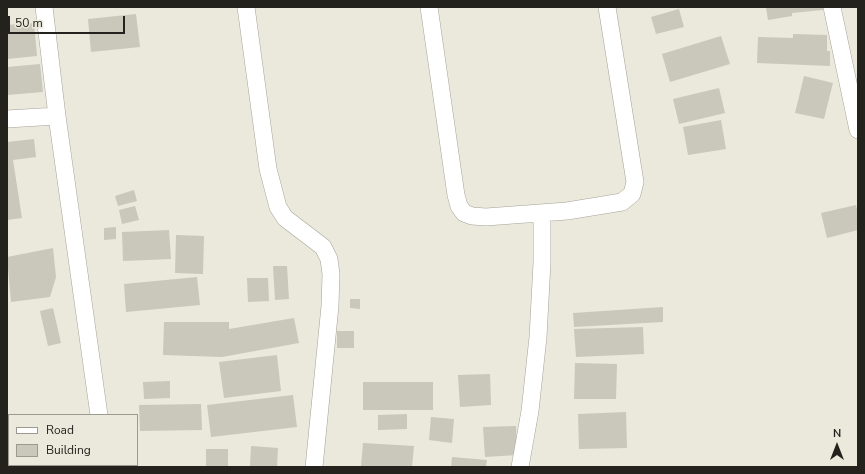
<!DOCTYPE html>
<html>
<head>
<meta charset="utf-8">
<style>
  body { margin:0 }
  #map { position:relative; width:865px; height:474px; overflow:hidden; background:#ebe8dc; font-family:"Nunito Sans",sans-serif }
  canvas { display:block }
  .frame { position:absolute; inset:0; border:8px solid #23221d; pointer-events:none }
  .legend { position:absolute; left:8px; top:414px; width:130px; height:52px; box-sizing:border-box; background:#ebe8dc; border:1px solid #9b9990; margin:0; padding:5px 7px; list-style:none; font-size:12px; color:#23221d }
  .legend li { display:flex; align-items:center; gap:8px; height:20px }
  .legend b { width:20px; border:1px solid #9b9990 }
  .north { position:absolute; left:817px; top:426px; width:40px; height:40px; -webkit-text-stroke:3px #ebe8dc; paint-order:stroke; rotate:0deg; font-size:11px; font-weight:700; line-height:16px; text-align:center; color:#23221d }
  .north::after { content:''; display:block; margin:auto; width:14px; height:18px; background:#23221d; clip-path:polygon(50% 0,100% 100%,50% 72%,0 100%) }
  .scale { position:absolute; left:8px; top:16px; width:117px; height:18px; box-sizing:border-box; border:2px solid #23221d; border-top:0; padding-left:5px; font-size:12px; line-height:14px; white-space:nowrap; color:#23221d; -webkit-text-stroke:3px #ebe8dc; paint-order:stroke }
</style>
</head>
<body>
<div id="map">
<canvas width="865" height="474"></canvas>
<div class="frame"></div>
<ul class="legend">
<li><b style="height:5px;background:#fff"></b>Road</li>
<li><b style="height:11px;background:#cac7bb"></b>Building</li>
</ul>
<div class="north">N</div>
<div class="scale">50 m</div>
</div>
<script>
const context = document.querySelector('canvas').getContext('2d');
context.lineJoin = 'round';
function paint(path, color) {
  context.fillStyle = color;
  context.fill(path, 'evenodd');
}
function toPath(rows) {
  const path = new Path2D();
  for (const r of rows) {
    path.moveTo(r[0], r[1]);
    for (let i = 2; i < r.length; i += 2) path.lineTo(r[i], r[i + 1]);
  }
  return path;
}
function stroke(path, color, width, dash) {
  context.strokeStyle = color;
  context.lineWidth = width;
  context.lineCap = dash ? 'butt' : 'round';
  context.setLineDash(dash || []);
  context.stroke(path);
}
const building = toPath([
  [766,7,823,7,823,10,792,13,792,16,768,20],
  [679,9,684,27,656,34,651,17],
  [136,14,140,47,91,52,88,19],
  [34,23,37,56,7,59,7,25],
  [793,34,827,35,827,51,830,51,830,66,757,63,758,37,793,38],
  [721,36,730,64,670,82,662,54],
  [40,64,43,92,7,95,7,67],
  [804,76,833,83,824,119,795,113],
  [719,88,725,113,679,124,673,99],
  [721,120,726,149,688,155,683,127],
  [34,139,36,157,13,160,22,218,7,220,7,142],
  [134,190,137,201,118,206,115,196],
  [856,205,858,214,858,230,827,238,821,213],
  [135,206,139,220,122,224,119,210],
  [116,227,116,239,104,240,104,228],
  [169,230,171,259,123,261,122,232],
  [176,235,204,236,203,274,175,273],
  [53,248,56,277,50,297,11,302,7,257],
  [273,266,287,266,289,299,275,300],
  [197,277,200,305,126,312,124,284],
  [247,278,268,278,269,301,248,302],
  [350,299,360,299,360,309,350,308],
  [663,307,663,322,574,327,573,313],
  [53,308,61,343,48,346,40,311],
  [294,318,299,343,222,357,163,355,164,322,229,322,229,329],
  [643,327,644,354,576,357,574,329],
  [337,331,354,331,354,348,337,348],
  [277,355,281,391,224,398,219,362],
  [575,363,617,364,616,399,574,399],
  [490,374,491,405,460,407,458,375],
  [170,381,170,398,144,399,143,382],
  [363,382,433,382,433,410,363,410],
  [293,395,297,427,211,437,207,405],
  [201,404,202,430,140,431,139,405],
  [626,412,627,448,579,449,578,414],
  [407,414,407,429,378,430,378,415],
  [431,417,454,419,452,443,429,440],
  [516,426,517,455,485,457,483,427],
  [363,443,414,446,412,467,361,467],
  [251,446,278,448,277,467,250,467],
  [206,449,228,449,228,467,206,467],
  [452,457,487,460,486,467,451,467]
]);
const street = toPath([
  [44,7,57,116,99,415],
  [246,7,268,169,278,207,285,218,323,247,329,259,331,274,330,306,314,467],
  [429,7,456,195,459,206,464,213,472,216,486,217,567,211,622,202,632,194,635,182,607,7],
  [832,7,858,130],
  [7,119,57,116],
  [110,465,111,467],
  [520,467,530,411,538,337,542,263,542,214]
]);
paint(building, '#cac7bb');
stroke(street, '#a5a297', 18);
stroke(street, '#fff', 17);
</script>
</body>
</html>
